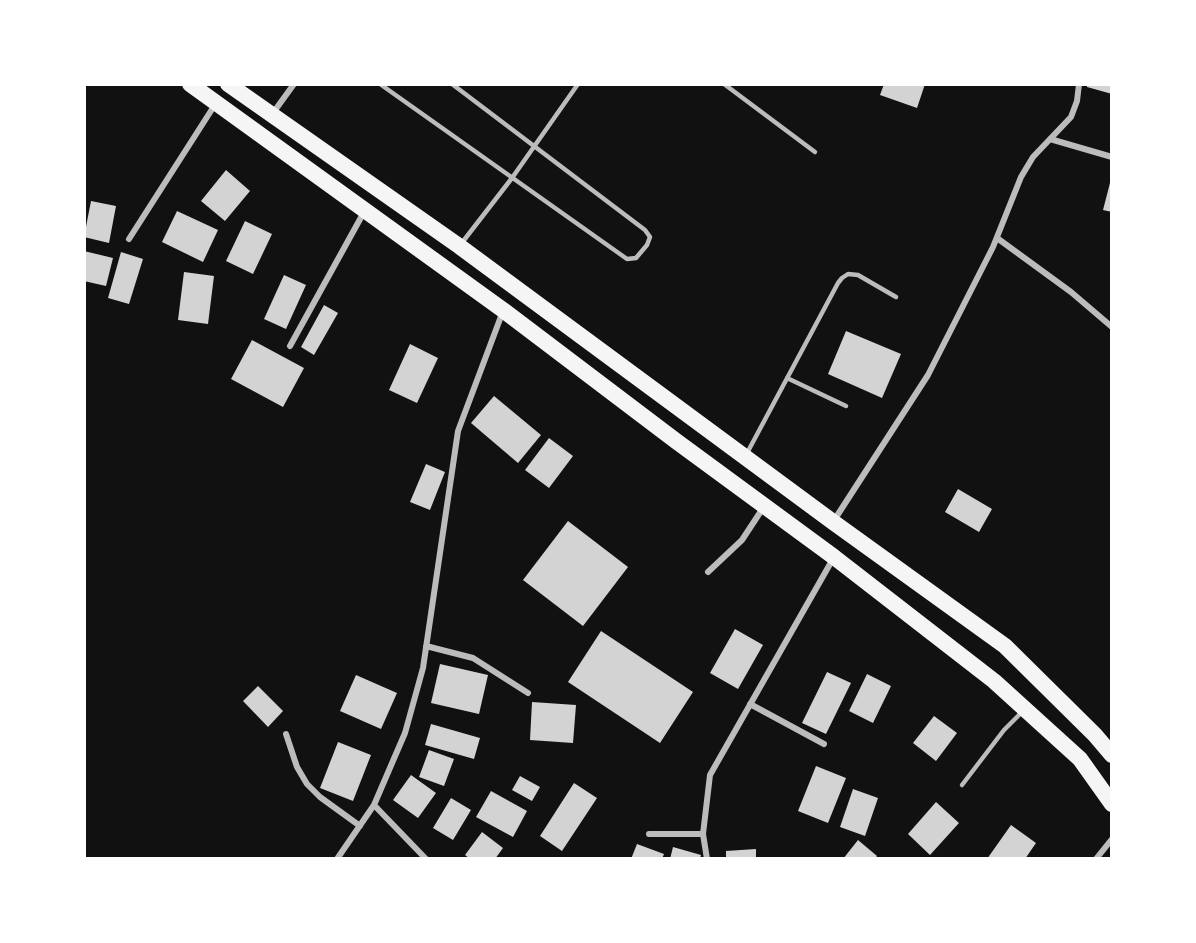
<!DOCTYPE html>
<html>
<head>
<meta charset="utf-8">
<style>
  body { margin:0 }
  #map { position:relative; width:1196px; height:943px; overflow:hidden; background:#111; font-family:"PT Sans Narrow",sans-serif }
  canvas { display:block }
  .frame { position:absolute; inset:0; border:86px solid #fff; pointer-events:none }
</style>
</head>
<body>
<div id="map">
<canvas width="1196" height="943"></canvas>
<div class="frame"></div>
</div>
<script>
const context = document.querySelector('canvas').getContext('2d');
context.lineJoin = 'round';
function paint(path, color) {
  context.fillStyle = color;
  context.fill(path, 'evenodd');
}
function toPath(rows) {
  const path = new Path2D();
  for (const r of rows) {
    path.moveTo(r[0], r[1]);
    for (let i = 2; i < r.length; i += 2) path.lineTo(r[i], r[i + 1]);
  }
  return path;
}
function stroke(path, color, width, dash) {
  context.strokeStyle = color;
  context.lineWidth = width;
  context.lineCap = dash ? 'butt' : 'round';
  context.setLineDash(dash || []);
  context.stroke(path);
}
const building = toPath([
  [884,84,925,84,917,108,880,95],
  [1087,84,1112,84,1112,94,1087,87],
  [226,170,250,191,225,221,201,201],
  [1111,179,1112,179,1112,212,1103,210],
  [91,201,116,206,109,243,84,237],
  [177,211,218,230,203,262,162,242],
  [245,221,272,234,253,274,226,261],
  [84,251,113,258,106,286,84,281],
  [121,252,143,259,129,304,108,298],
  [184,272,214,276,208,324,178,320],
  [284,275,306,285,286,329,264,319],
  [324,305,338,313,314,355,301,347],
  [846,331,901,354,882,398,828,374],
  [252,340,304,368,283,407,231,379],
  [410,344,438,358,417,403,389,390],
  [494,396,541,435,518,463,471,423],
  [549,438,573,456,549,488,525,470],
  [426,464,445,472,430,510,410,502],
  [958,489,992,509,979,532,945,512],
  [568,521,628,567,583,626,523,580],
  [735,629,763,645,738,689,710,673],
  [601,631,693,692,660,743,568,682],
  [440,664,488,675,479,714,431,703],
  [827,672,851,683,826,734,802,723],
  [867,674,891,686,873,723,849,711],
  [356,675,397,693,381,729,340,711],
  [258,686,283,711,268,727,243,701],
  [532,702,576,705,573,743,530,740],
  [934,716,957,733,936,761,913,743],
  [431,724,480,738,474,759,425,745],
  [338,742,371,755,353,801,320,788],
  [429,750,454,759,444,786,419,777],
  [816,766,846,778,828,823,798,811],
  [411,775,436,793,418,818,393,800],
  [520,776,540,787,532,801,512,790],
  [574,783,597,798,562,851,540,836],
  [853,789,878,798,865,836,840,827],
  [491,791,527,811,513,837,476,817],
  [451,798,471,810,453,840,433,828],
  [936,802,959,823,930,855,908,834],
  [1011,825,1036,843,1025,859,987,859],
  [482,832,503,848,495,859,470,859,465,855],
  [858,840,877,856,875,859,843,859],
  [637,844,664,854,662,859,631,859],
  [673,847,701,855,700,859,670,859],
  [756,849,756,859,726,859,726,851]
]);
const service = toPath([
  [380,84,627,259,636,258,647,245,650,237,645,230,452,84],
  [724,84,815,152],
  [461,244,512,178,578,84],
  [787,378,846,406],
  [746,455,838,283,842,278,848,274,858,275,896,297],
  [962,785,1004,730,1023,711]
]);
const minor = toPath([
  [273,113,294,84],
  [1050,139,1112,157],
  [997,238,1071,292,1112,327],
  [129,239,216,103],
  [290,346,364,212],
  [833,522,928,375,993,247,1021,177,1033,157,1071,117,1077,101,1079,84],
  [708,572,742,540,763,508],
  [426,646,473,658,528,693],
  [750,704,824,744],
  [286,734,297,767,307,784,320,797,360,826],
  [374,805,426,859],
  [649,834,703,834],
  [337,859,374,805,405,733,423,668,458,431,503,311],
  [707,859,703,834,710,775,834,557],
  [1096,859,1112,839]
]);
const trunk = toPath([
  [190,84,503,310,676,441,834,557,994,681,1080,759,1112,804],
  [228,84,459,246,833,522,1005,646,1095,735,1112,755]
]);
paint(building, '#d3d3d3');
stroke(service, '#bcbcbc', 4.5);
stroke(minor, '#bcbcbc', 6);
stroke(trunk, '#f5f5f5', 16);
</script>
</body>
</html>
